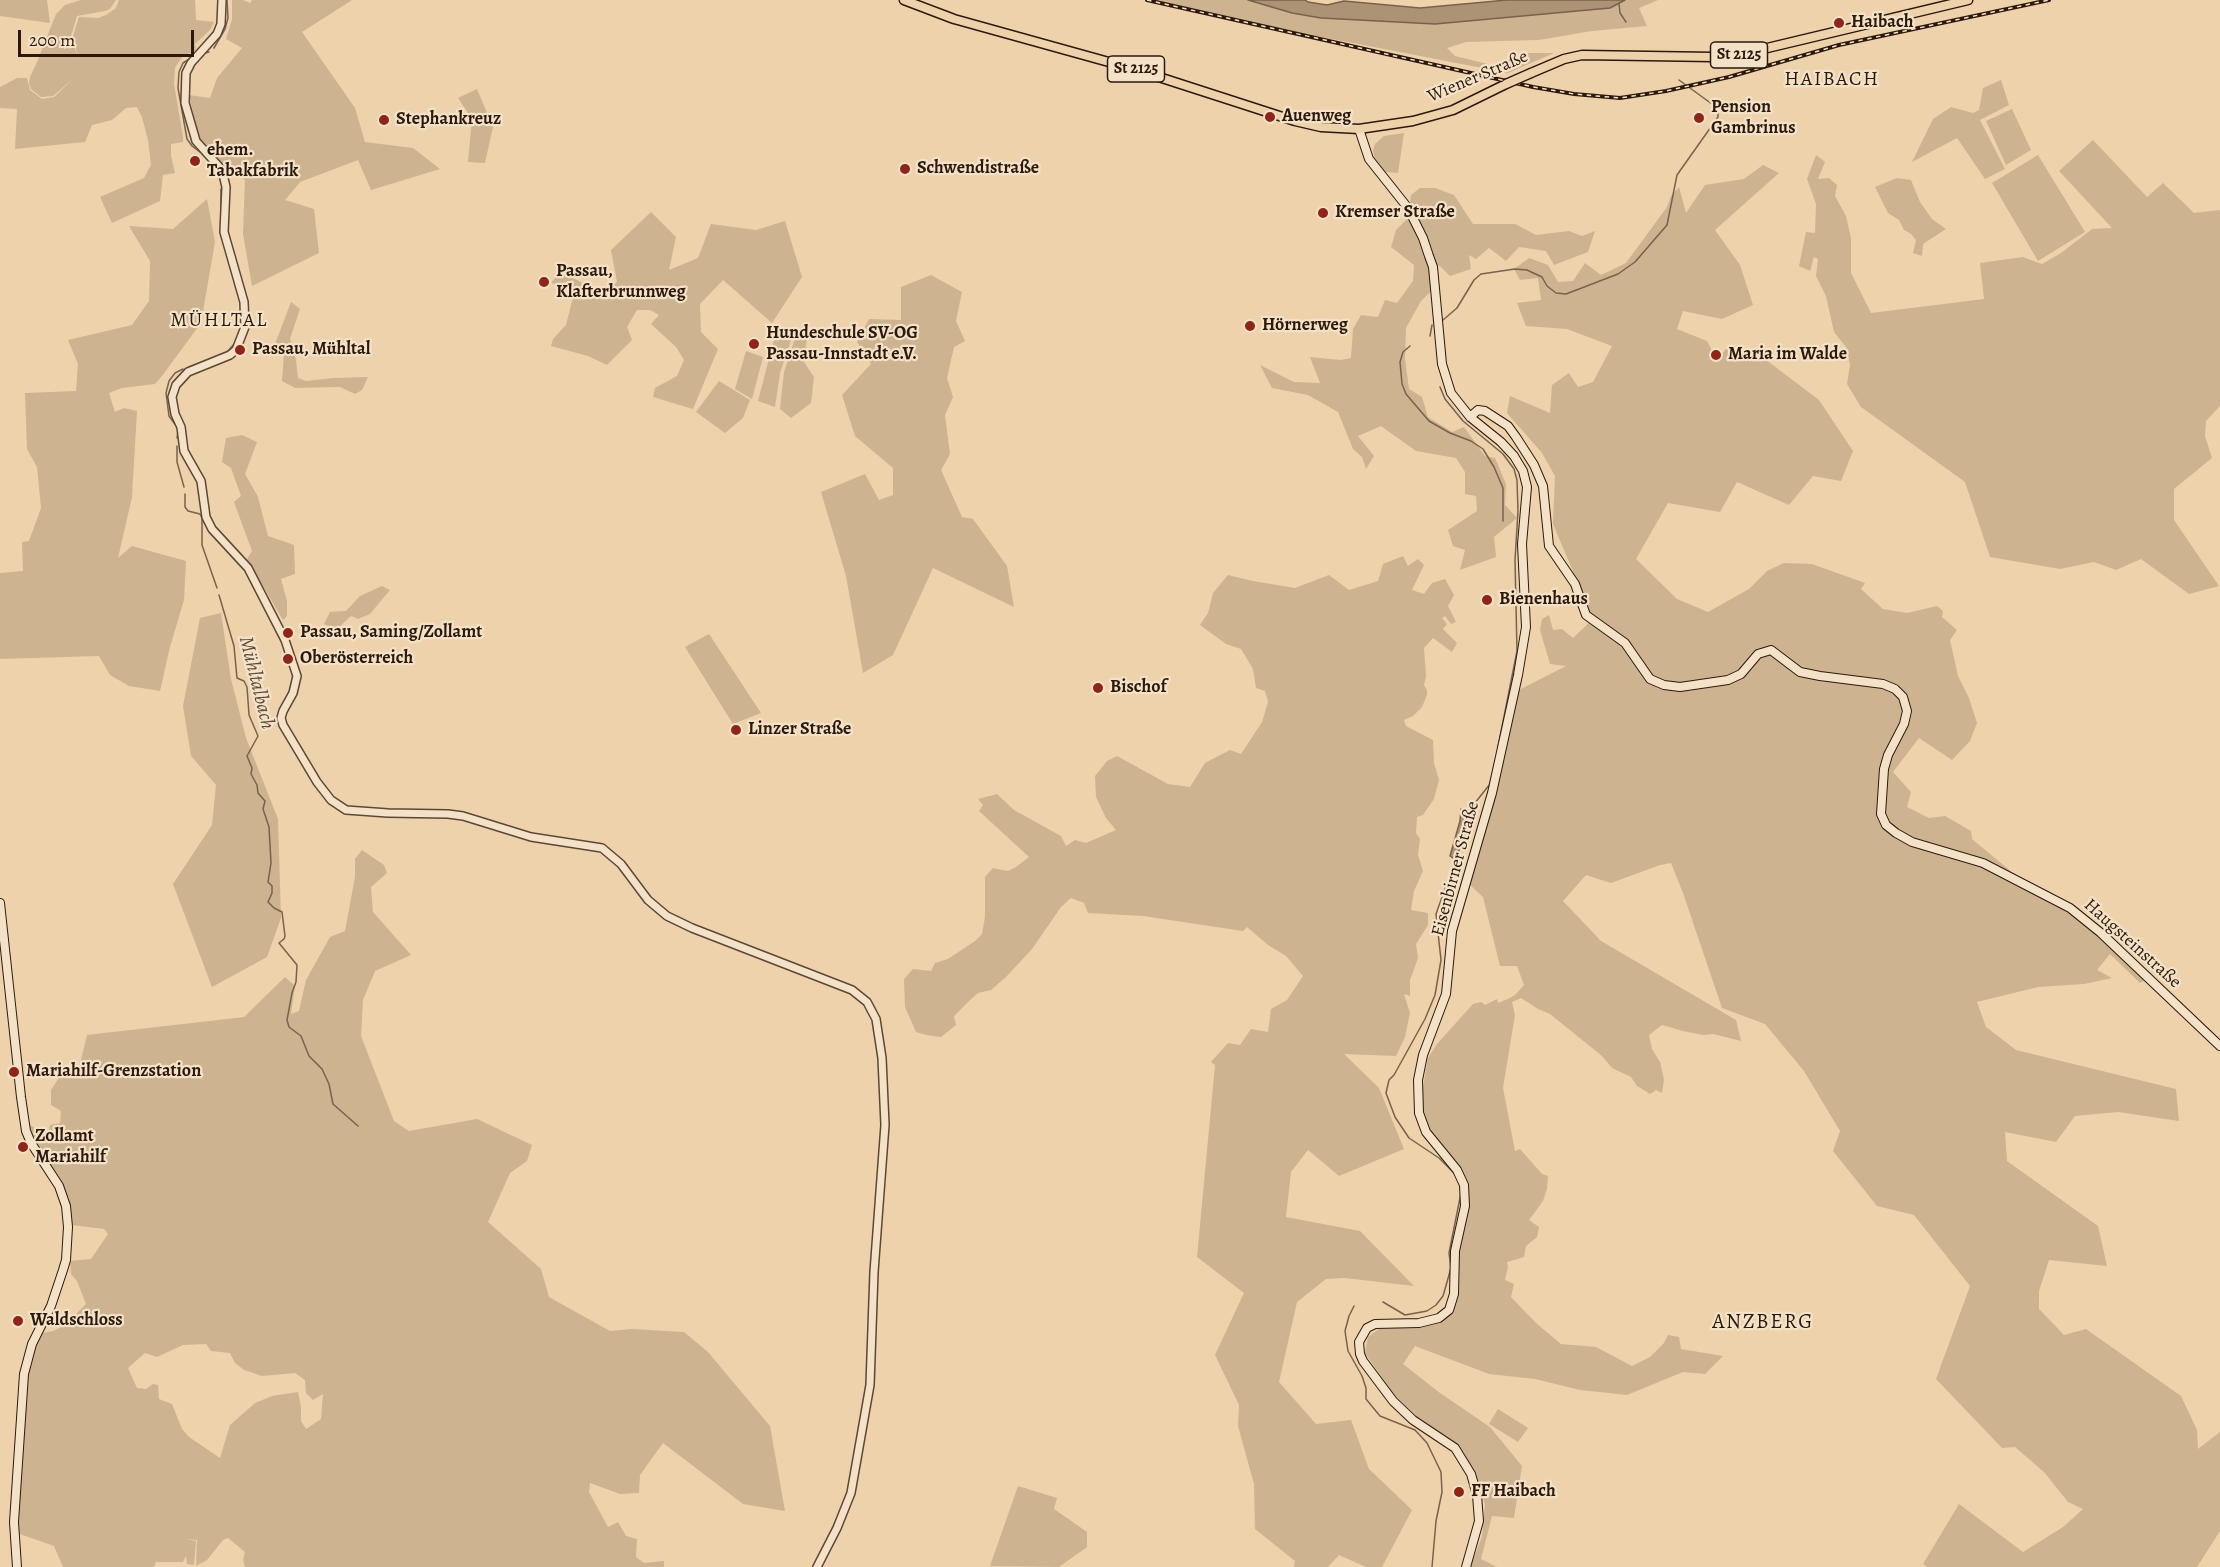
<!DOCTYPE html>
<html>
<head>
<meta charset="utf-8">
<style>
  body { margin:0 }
  #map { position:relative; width:2220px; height:1567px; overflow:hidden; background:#eed2ab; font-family:Alegreya,serif }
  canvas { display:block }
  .scale { position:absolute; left:18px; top:30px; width:176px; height:27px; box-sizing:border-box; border:3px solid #2d190c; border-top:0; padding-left:8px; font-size:18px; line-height:21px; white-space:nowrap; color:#2d190c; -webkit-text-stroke:4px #f4e2c8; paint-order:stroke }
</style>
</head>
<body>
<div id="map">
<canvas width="2220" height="1567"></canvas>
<div class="scale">200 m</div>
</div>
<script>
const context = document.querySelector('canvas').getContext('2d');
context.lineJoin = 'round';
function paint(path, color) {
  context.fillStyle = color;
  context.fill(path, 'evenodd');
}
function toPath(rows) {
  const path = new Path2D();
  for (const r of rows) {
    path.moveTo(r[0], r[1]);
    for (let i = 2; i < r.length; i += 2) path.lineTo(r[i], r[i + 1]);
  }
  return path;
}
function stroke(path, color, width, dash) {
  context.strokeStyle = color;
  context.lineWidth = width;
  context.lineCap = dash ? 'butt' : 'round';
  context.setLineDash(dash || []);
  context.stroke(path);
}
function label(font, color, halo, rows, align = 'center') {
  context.font = font + ' Alegreya,serif';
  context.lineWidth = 4.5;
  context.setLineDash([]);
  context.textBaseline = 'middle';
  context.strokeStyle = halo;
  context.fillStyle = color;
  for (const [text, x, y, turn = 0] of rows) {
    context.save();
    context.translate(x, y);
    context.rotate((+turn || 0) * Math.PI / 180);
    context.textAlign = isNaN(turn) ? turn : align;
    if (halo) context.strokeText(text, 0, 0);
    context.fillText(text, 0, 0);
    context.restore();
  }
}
const green = toPath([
  [0,0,47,0,50,23,0,16],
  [81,0,116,0,110,9,105,11,77,16,71,36,78,59,73,36,79,17,98,18,106,15,116,8,119,0,195,0,196,20,214,22,210,30,195,44,196,50,182,57,175,68,174,84,183,137,183,142,171,144,171,156,175,173,163,175,160,201,112,223,100,197,144,178,151,165,148,140,142,117,137,107,126,108,112,120,92,125,85,142,15,149,17,109,0,108,0,87,17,78,27,78,30,90,42,99,54,97,74,78,53,96,41,97,31,89,29,83,30,77,37,62,56,14,65,5],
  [232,0,243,0,250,3,252,0,352,0,302,32,355,108,365,142,413,148,440,169,371,190,358,160,300,182,285,200,314,209,319,253,252,286,243,234,245,180,207,152,200,141,189,95,210,98,217,78,242,48,226,39,232,19],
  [1154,0,1248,0,1292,13,1321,18,1435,24,1610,8,1626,0,1658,0,1639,8,1647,26,1592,31,1539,40,1466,42,1447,48,1455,56,1508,69,1521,53,1554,53,1508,73,1291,31],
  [2001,80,2009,105,1980,120,2005,169,1985,179,1957,138,1912,162,1933,119,1951,107,1973,113,1979,110,1983,88],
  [477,89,493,127,485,163,468,162,472,119,458,98],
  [2012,109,2031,150,2006,165,1986,121],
  [1404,133,1398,173,1384,172,1375,161,1373,150,1375,144,1384,136],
  [2093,140,2147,197,2163,183,2194,213,2220,210,2220,406,2206,421,2205,436,2212,458,2174,489,2174,520,2219,586,2189,594,2141,559,2116,570,2094,562,2060,569,1990,557,1965,482,1861,407,1847,384,1850,365,1846,347,1834,332,1826,296,1816,276,1818,259,1814,257,1810,271,1799,266,1806,232,1815,233,1816,204,1807,179,1816,155,1825,162,1818,179,1829,178,1837,185,1835,196,1846,216,1851,238,1851,273,1871,313,1984,299,1980,263,2023,257,2042,264,2061,253,2092,229,2112,228,2059,171],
  [2038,155,2085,232,2038,261,1992,183],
  [1763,165,1779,173,1715,230,1740,265,1753,305,1722,319,1683,311,1677,329,1707,341,1717,360,1726,349,1753,350,1819,400,1853,451,1841,481,1813,476,1789,505,1737,482,1720,512,1668,503,1636,559,1677,599,1708,612,1749,589,1767,571,1784,563,1812,564,1865,583,1861,589,1883,609,1907,613,1937,606,1943,611,1942,617,1957,630,1950,640,1958,676,1969,698,1977,723,1970,741,1952,760,1919,738,1893,772,1911,792,1907,807,1929,818,1945,816,1971,831,1972,839,2013,873,2062,908,2108,945,2146,980,2140,983,2110,954,2097,970,2112,978,2084,984,2038,987,1977,1002,1986,1027,2016,1050,2176,1089,2179,1121,2118,1112,2075,1116,2056,1142,2005,1132,2007,1161,2098,1226,2107,1266,2049,1260,2039,1291,2039,1309,2064,1335,2086,1329,2181,1396,2197,1430,2198,1449,2220,1432,2220,1531,2197,1567,1927,1567,1923,1564,1959,1504,2023,1552,2063,1527,2083,1509,2068,1502,2044,1472,2015,1447,2002,1448,1936,1379,1970,1286,1914,1215,1877,1206,1833,1151,1840,1131,1804,1071,1765,1024,1722,1008,1683,893,1671,863,1660,865,1611,883,1586,875,1563,901,1601,941,1736,1020,1741,1041,1713,1034,1703,1035,1683,1031,1662,1025,1649,1035,1652,1049,1660,1062,1664,1080,1662,1093,1656,1090,1650,1094,1637,1086,1631,1077,1612,1068,1602,1056,1550,1014,1538,1009,1521,998,1512,1002,1515,1015,1503,1088,1515,1151,1520,1149,1542,1174,1548,1176,1547,1189,1543,1201,1529,1220,1539,1227,1537,1237,1526,1246,1524,1257,1507,1262,1508,1267,1505,1280,1514,1284,1511,1297,1536,1323,1561,1344,1596,1347,1632,1366,1650,1357,1664,1343,1668,1335,1679,1337,1681,1349,1723,1356,1705,1374,1683,1372,1627,1395,1580,1390,1535,1379,1489,1374,1415,1346,1403,1364,1440,1393,1490,1427,1522,1466,1514,1518,1492,1516,1481,1559,1497,1567,1470,1567,1482,1537,1485,1504,1478,1484,1462,1450,1409,1414,1390,1390,1365,1353,1368,1337,1380,1328,1409,1328,1433,1323,1449,1315,1456,1296,1457,1258,1468,1190,1459,1168,1429,1130,1424,1115,1421,1099,1428,1058,1437,1044,1473,1004,1481,1002,1485,1005,1497,999,1498,1003,1508,999,1515,995,1524,985,1517,966,1500,966,1483,897,1469,884,1507,744,1519,690,1566,666,1550,664,1540,630,1542,619,1549,615,1553,630,1562,629,1573,638,1593,619,1553,524,1555,476,1542,453,1507,413,1510,396,1550,413,1552,385,1569,373,1578,387,1593,382,1612,346,1567,329,1526,326,1517,303,1541,300,1538,278,1520,280,1514,269,1529,258,1548,265,1558,282,1573,281,1585,263,1601,275,1626,263,1667,207,1671,196,1679,187,1686,213,1705,185,1744,179],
  [1897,178,1911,180,1920,202,1932,219,1946,229,1923,244,1922,256,1913,253,1916,240,1911,234,1904,230,1899,220,1888,213,1875,187],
  [1420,188,1435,188,1454,195,1473,224,1515,224,1536,235,1569,231,1582,236,1595,231,1588,252,1554,265,1546,251,1519,247,1506,261,1489,248,1476,259,1469,255,1471,269,1450,276,1440,266,1430,265,1432,290,1421,301,1406,328,1405,359,1409,389,1422,397,1428,417,1452,432,1464,427,1485,456,1495,458,1506,484,1505,505,1517,518,1494,537,1496,557,1460,570,1465,550,1453,546,1448,530,1477,511,1476,496,1465,494,1465,472,1456,458,1416,451,1381,426,1358,436,1374,456,1366,469,1362,457,1353,449,1338,412,1308,395,1272,388,1260,365,1294,382,1320,383,1310,357,1341,360,1351,358,1353,329,1361,315,1378,317,1385,300,1397,303,1413,281,1414,265,1391,247,1396,230,1408,218,1411,195],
  [207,199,215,242,201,323,162,376,155,384,122,388,109,393,115,412,124,408,137,411,132,497,118,558,132,546,186,561,184,600,170,647,160,691,129,686,110,675,99,656,0,659,0,573,23,571,22,542,29,541,41,508,37,467,27,449,25,393,76,391,78,364,68,340,132,325,149,301,150,261,129,226,173,229],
  [651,212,676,237,669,270,698,258,711,224,756,230,785,221,802,277,772,323,723,280,700,304,701,332,718,349,693,409,653,397,655,388,677,376,684,360,676,347,651,324,659,315,650,310,637,310,627,327,632,340,607,365,588,356,551,346,553,339,566,325,573,297,566,286,551,283,560,272,604,293,617,282,611,250],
  [931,275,962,292,956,321,965,341,954,347,947,378,953,397,945,415,950,454,941,470,962,517,973,519,1007,566,1014,607,933,568,893,655,863,673,846,576,821,492,865,474,879,500,893,495,893,468,855,436,842,395,871,364,857,342,869,319,901,320,901,287],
  [291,302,300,309,290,339,296,360,298,378,306,381,333,378,368,377,362,390,355,394,340,387,295,388,282,381,284,353,275,344],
  [777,328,794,332,780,373,775,407,758,401],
  [798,329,807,336,804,362,814,377,811,403,791,418,780,409,784,372],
  [746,351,763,357,752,399,735,389],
  [719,381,750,400,743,418,725,433,696,412],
  [242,435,257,442,245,474,258,497,268,536,294,545,295,574,281,579,287,601,287,616,283,620,247,559,252,551,234,502,241,496,231,468,222,462,226,438],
  [1403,556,1408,566,1418,559,1424,565,1412,590,1424,594,1432,583,1445,579,1454,595,1448,606,1456,622,1451,624,1445,616,1442,618,1447,624,1443,629,1457,643,1452,652,1433,638,1424,648,1426,676,1424,685,1427,690,1427,695,1422,707,1413,716,1404,720,1406,726,1433,740,1434,763,1439,780,1434,799,1423,815,1417,817,1416,833,1420,839,1418,855,1423,871,1414,891,1411,910,1428,913,1428,925,1416,944,1418,958,1410,980,1410,996,1404,994,1410,1013,1405,1037,1396,1056,1344,1054,1379,1088,1404,1149,1339,1176,1308,1150,1291,1172,1286,1217,1360,1231,1414,1286,1345,1278,1326,1279,1297,1302,1279,1382,1316,1424,1351,1420,1369,1469,1412,1510,1382,1567,1366,1567,1339,1555,1328,1567,1294,1567,1295,1561,1255,1529,1254,1484,1238,1426,1239,1405,1215,1355,1244,1293,1197,1257,1215,1065,1211,1062,1228,1043,1240,1045,1251,1029,1268,1032,1271,1009,1287,1000,1303,976,1286,956,1268,945,1247,927,1243,931,1143,916,1088,913,1084,903,1071,898,1061,907,1032,949,1006,977,991,990,978,993,969,1001,954,1016,956,1025,941,1037,926,1035,916,1032,905,1007,904,979,913,969,931,971,935,963,948,959,975,941,982,934,985,917,985,877,993,868,1008,871,1016,867,1029,857,979,811,983,805,978,799,997,794,1014,810,1061,836,1066,846,1075,840,1086,843,1116,830,1106,818,1096,797,1095,776,1107,761,1117,756,1168,784,1190,787,1205,763,1230,750,1241,754,1262,722,1268,702,1265,691,1256,688,1253,669,1241,649,1226,644,1200,625,1208,613,1213,593,1228,575,1253,581,1295,588,1329,575,1349,590,1378,581,1383,564],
  [382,586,390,590,370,614,358,619,351,616,336,630,324,624,330,612,346,611,360,596],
  [221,613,231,679,246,738,278,819,281,918,267,957,212,987,173,884,212,825,216,785,191,756,183,706,200,618],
  [709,634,738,678,761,713,733,724,685,647],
  [362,850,384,865,387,873,371,887,373,912,411,955,375,971,363,1000,361,1036,394,1121,409,1131,477,1119,532,1145,527,1161,510,1173,488,1222,541,1269,549,1297,610,1331,632,1329,684,1332,708,1352,770,1426,785,1511,743,1504,663,1443,640,1475,639,1493,620,1494,590,1483,589,1492,608,1527,618,1522,626,1536,637,1539,636,1557,644,1563,664,1561,664,1567,245,1567,243,1560,245,1552,228,1538,223,1540,207,1560,196,1566,197,1540,187,1539,196,1541,194,1565,187,1564,186,1556,183,1562,156,1562,154,1567,63,1567,54,1546,17,1533,22,1435,29,1357,43,1333,53,1331,65,1325,86,1304,77,1281,71,1274,70,1261,91,1259,108,1234,104,1229,72,1225,69,1198,48,1165,28,1124,48,1135,50,1125,60,1123,61,1111,51,1105,51,1090,60,1076,78,1072,87,1035,244,1017,285,977,295,986,291,1014,299,1011,306,980,330,937,345,931,355,877,355,859],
  [206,1344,211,1351,230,1353,235,1363,244,1370,262,1376,295,1373,305,1380,306,1393,313,1400,323,1394,321,1419,306,1429,301,1421,301,1407,298,1392,272,1396,255,1403,230,1425,220,1458,189,1437,182,1429,172,1404,159,1399,158,1385,153,1384,146,1389,137,1388,128,1368,145,1353,157,1357,183,1345],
  [1498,1409,1528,1428,1518,1442,1489,1424],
  [1018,1486,1057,1498,1054,1509,1087,1532,1087,1547,1059,1567,990,1566]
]);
const water = toPath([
  [1248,0,1305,0,1308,2,1327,5,1344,1,1420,8,1507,0,1625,0,1610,8,1435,24,1321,18,1292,13,1248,0],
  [1461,809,1469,812,1471,819,1458,853,1453,858,1450,856,1460,821,1461,809]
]);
const stream = toPath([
  [1619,4,1620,13,1626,22],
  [214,48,225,29,228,18,227,0],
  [205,53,209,52],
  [191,58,183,63,179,72,178,88,187,139,192,146,204,155],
  [221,230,221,189],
  [221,235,227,254],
  [1443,320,1457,308,1474,280,1481,274,1515,269,1527,270,1542,277,1547,286,1556,293,1566,294,1618,274,1635,262,1667,225,1677,175,1718,117,1718,110,1716,107,1679,80],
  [1430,336,1432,325],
  [1410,346,1403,352,1400,362,1402,384,1406,394,1429,421,1450,433,1471,441,1483,449,1494,467,1503,488,1503,521],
  [189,367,227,352,235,343],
  [1440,387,1445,399,1463,421,1503,454,1514,469,1517,480,1518,511,1515,560,1517,651,1498,747],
  [177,427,169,416,166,393,169,381,175,373,183,369],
  [177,438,178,431],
  [177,446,177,462,184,487],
  [185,494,185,507,188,511,200,514,202,518,202,545,217,588],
  [219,595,234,646,237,678,244,681,247,687,249,715,258,736,247,756,252,768,251,774,257,785,258,793,265,801,263,809,269,827,271,863,268,882,272,886,272,893,268,902,274,908,282,912,285,936,284,939,279,943,297,965,296,982,292,993,287,1020,289,1027,301,1036,309,1056,322,1069,329,1084,333,1104,358,1126],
  [1467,813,1490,784,1496,758],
  [1455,1174,1439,1158,1409,1138,1395,1117,1386,1093,1389,1080,1394,1075,1425,1019,1435,995,1441,960,1436,914,1461,844],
  [1383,1302,1405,1315,1427,1311,1436,1305,1443,1296,1451,1268,1449,1253,1461,1193,1460,1183],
  [1354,1306,1349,1316,1345,1331,1348,1351,1362,1376,1366,1388,1366,1399,1380,1416,1415,1430,1427,1443,1441,1472,1442,1492,1436,1521,1432,1567]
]);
const tertiary = toPath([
  [222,0,221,24,217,34,191,63,186,73,185,103,196,141,222,170,226,187,224,232,244,302,245,327,236,350,230,355,188,372,176,385,172,397,175,414,181,427,184,451,201,481,206,517,212,529,248,568,285,640,297,676,293,693,283,711,281,718,283,725,317,782,331,800,346,810,388,813,448,814,463,816,531,837,602,848,621,864,648,900,667,916,692,928,852,990,867,1002,876,1019,882,1058,885,1125,874,1272,870,1385,851,1493,837,1528,817,1567]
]);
const secondary = toPath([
  [1359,129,1369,159,1408,208,1423,238,1429,256,1433,267,1442,364,1451,393,1470,417,1501,442,1514,456,1523,471,1527,487,1522,544,1526,627,1518,675,1492,793,1452,931,1446,994,1423,1055,1418,1080,1419,1113,1426,1132,1457,1170,1464,1185,1465,1206,1455,1251,1454,1294,1449,1310,1439,1318,1419,1323,1375,1324,1367,1328,1359,1342,1360,1354,1363,1361,1393,1401,1413,1420,1455,1448,1471,1474,1477,1495,1479,1521,1466,1567],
  [1470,417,1478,410,1485,411,1508,426,1516,437,1534,465,1543,486,1549,546,1575,584,1586,615,1625,643,1650,679,1664,685,1680,687,1728,680,1741,674,1758,654,1771,650,1800,672,1820,676,1883,684,1895,689,1903,697,1907,711,1904,724,1888,755,1884,769,1881,814,1886,825,1896,833,1912,842,1983,863,2070,908,2101,933,2220,1046],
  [0,903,21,1097,26,1131,31,1143,59,1186,66,1206,68,1227,66,1260,63,1270,51,1306,32,1344,24,1374,14,1522,17,1567]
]);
const primary = toPath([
  [904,0,954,19,1134,69,1295,121,1321,127,1359,129,1413,121,1453,110,1506,84],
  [1531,73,1564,59,1582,55,1713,57,1738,55,1968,0]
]);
const rail = toPath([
  [1147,0,1533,87,1574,94,1620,98,1666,91,1729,77,1839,45,2049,0]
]);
const primaryBridge = toPath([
  [1506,84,1531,73]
]);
const markers = [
  [1839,23,6,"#8f2418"],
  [1270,117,6,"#8f2418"],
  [1699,118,6,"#8f2418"],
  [384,120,6,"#8f2418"],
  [195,161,6,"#8f2418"],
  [905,169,6,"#8f2418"],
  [1323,213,6,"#8f2418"],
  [544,282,6,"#8f2418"],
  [1250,326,6,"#8f2418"],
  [754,344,6,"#8f2418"],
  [240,350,6,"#8f2418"],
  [1716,355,6,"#8f2418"],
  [1487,600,6,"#8f2418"],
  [288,633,6,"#8f2418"],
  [288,659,6,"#8f2418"],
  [1098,688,6,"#8f2418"],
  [736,730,6,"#8f2418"],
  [14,1072,6,"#8f2418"],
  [23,1147,6,"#8f2418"],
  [18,1321,6,"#8f2418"],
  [1459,1492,6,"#8f2418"]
];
const shields = [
  [1739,55,57],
  [1136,69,57]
];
const shieldNames = [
  ["St 2125",1739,55],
  ["St 2125",1136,69]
];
const poiNames = [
  ["Haibach",1851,23],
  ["Pension",1711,108],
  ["Gambrinus",1711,129],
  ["Auenweg",1282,117],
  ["Stephankreuz",396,120],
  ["ehem.",207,151],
  ["Tabakfabrik",207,172],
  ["Schwendistraße",917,169],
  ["Kremser Straße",1335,213],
  ["Passau,",556,272],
  ["Klafterbrunnweg",556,293],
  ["Hörnerweg",1262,326],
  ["Hundeschule SV-OG",766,334],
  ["Passau-Innstadt e.V.",766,355],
  ["Passau, Mühltal",252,350],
  ["Maria im Walde",1728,355],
  ["Bienenhaus",1499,600],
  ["Passau, Saming/Zollamt",300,633],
  ["Oberösterreich",300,659],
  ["Bischof",1110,688],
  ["Linzer Straße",748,730],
  ["Mariahilf-Grenzstation",26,1072],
  ["Zollamt",35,1137],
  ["Mariahilf",35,1158],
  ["Waldschloss",30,1321],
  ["FF Haibach",1471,1492]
];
const streetNames = [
  ["Wiener Straße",1478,77,-23],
  ["Eisenbirner Straße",1456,869,-75],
  ["Haugsteinstraße",2132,944,42]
];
const neighbourhoodNames = [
  ["HAIBACH",1832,80],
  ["MÜHLTAL",219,321]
];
const waterNames = [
  ["Mühltalbach",256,683,76]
];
const quarterNames = [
  ["ANZBERG",1763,1323]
];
paint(green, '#cdb390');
paint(water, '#ac9375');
stroke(water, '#79624b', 1.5);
stroke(stream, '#79624b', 1.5);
stroke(tertiary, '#5d4734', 10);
stroke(secondary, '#2d190c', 10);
stroke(primary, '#2d190c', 11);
stroke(tertiary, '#f4e2c8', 7);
stroke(secondary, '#f4e2c8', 8);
stroke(primary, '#eed2ab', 8);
stroke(rail, '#2d190c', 4);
stroke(rail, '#f4e2c8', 1.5, [4.5]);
stroke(primaryBridge, '#2d190c', 11, []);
stroke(primaryBridge, '#eed2ab', 8);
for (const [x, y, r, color] of markers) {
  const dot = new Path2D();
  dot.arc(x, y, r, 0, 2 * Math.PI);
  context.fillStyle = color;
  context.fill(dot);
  stroke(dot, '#f4e2c8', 2);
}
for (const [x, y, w] of shields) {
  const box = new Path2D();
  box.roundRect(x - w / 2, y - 13, w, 26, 4.5);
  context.fillStyle = '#f4e2c8';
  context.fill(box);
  stroke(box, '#2d190c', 1.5);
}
label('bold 16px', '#2d190c', null, shieldNames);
label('bold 18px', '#2d190c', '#f4e2c8', poiNames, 'left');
label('18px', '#2d190c', '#f4e2c8', streetNames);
context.letterSpacing = '1.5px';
label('20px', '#2d190c', '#f4e2c8', neighbourhoodNames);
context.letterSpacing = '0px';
label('italic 20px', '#604a36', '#f4e2c8', waterNames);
context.letterSpacing = '1.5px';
label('21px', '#2d190c', '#f4e2c8', quarterNames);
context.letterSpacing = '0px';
</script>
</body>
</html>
